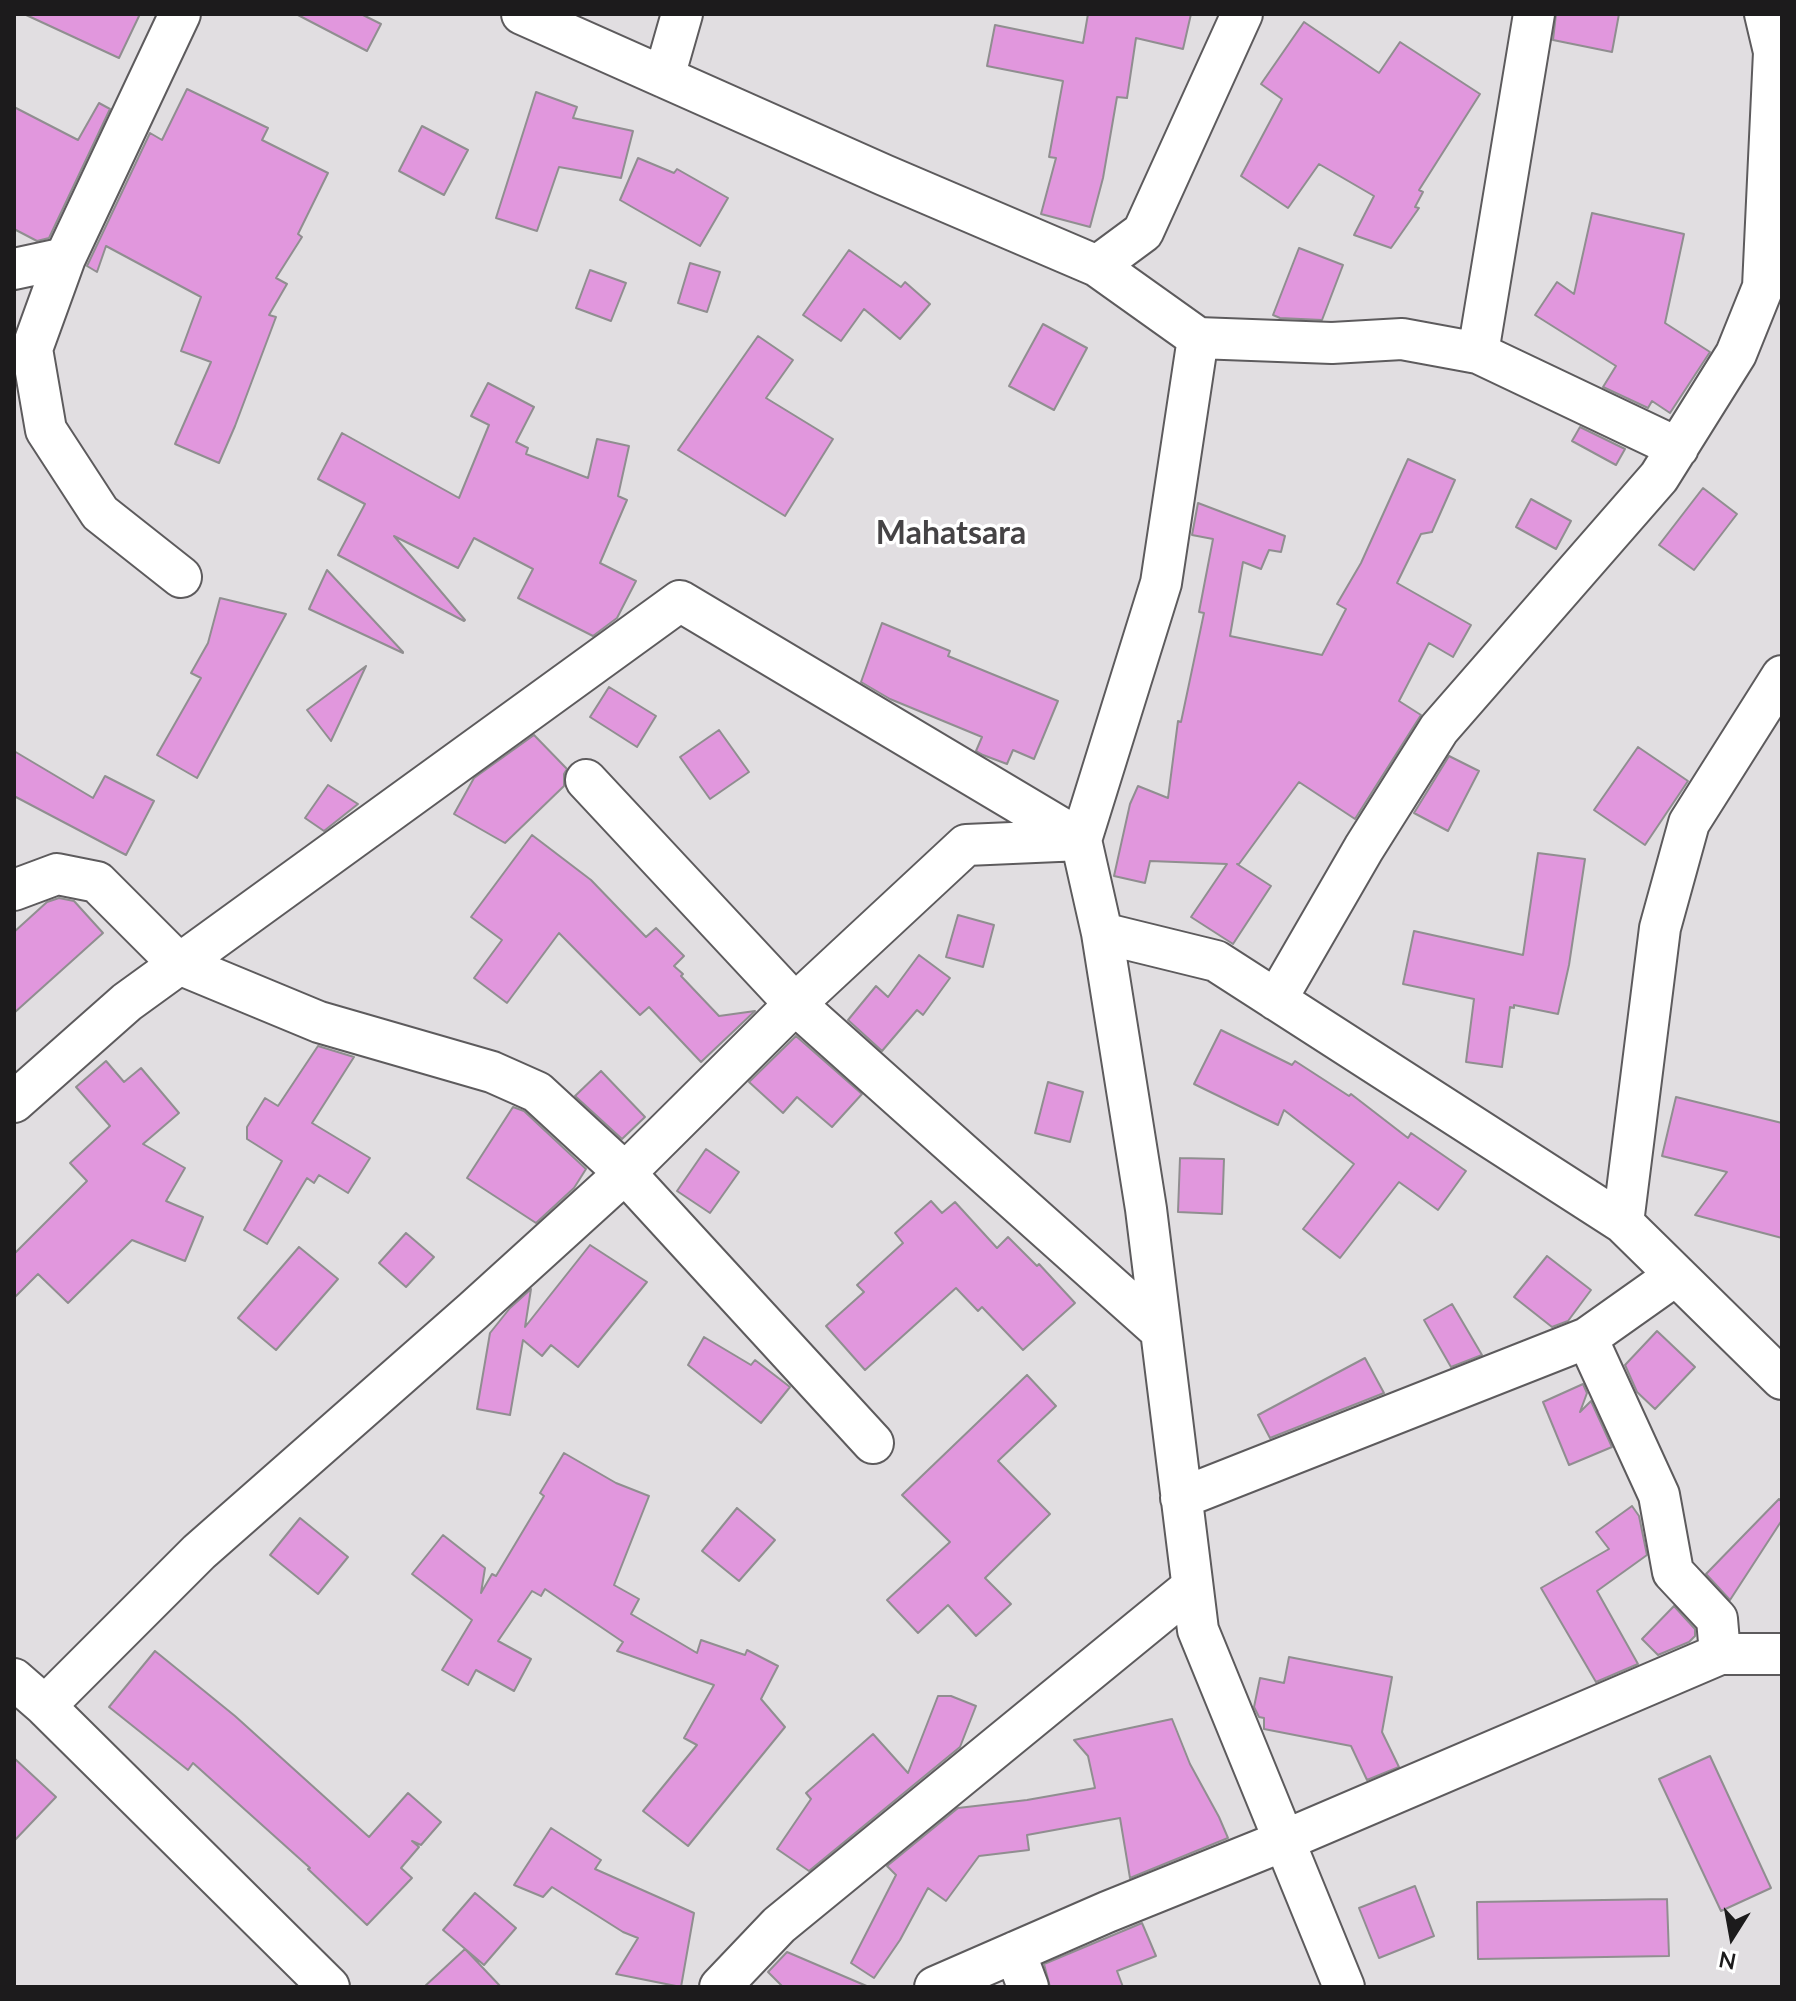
<!DOCTYPE html>
<html>
<head>
<meta charset="utf-8">
<style>
  body { margin:0 }
  #map { position:relative; width:1796px; height:2001px; overflow:hidden; background:#e1dee1; font-family:Lato,sans-serif }
  canvas { display:block }
  .frame { position:absolute; inset:0; border:16px solid #1c1b1c; pointer-events:none }
  .north { position:absolute; left:1692px; top:1897px; width:80px; height:80px; -webkit-text-stroke:6px #fff; paint-order:stroke; rotate:191deg; font-size:22px; font-weight:700; line-height:32px; text-align:center; color:#1c1b1c }
  .north::after { content:''; display:block; margin:auto; width:28px; height:36px; background:#1c1b1c; clip-path:polygon(50% 0,100% 100%,50% 72%,0 100%) }
</style>
</head>
<body>
<div id="map">
<canvas width="1796" height="2001"></canvas>
<div class="frame"></div>
<div class="north">N</div>
</div>
<script>
const context = document.querySelector('canvas').getContext('2d');
context.lineJoin = 'round';
function paint(path, color) {
  context.fillStyle = color;
  context.fill(path, 'evenodd');
}
function toPath(rows) {
  const path = new Path2D();
  for (const r of rows) {
    path.moveTo(r[0], r[1]);
    for (let i = 2; i < r.length; i += 2) path.lineTo(r[i], r[i + 1]);
  }
  return path;
}
function stroke(path, color, width, dash) {
  context.strokeStyle = color;
  context.lineWidth = width;
  context.lineCap = dash ? 'butt' : 'round';
  context.setLineDash(dash || []);
  context.stroke(path);
}
function label(font, color, halo, rows, align = 'center') {
  context.font = font + ' Lato,sans-serif';
  context.lineWidth = 7;
  context.setLineDash([]);
  context.textBaseline = 'middle';
  context.strokeStyle = halo;
  context.fillStyle = color;
  for (const [text, x, y, turn = 0] of rows) {
    context.save();
    context.translate(x, y);
    context.rotate((+turn || 0) * Math.PI / 180);
    context.textAlign = isNaN(turn) ? turn : align;
    if (halo) context.strokeText(text, 0, 0);
    context.fillText(text, 0, 0);
    context.restore();
  }
}
const building = toPath([
  [24,14,140,14,119,58,24,14],
  [296,14,361,14,381,24,367,51,296,14],
  [1088,14,1191,14,1183,49,1136,38,1127,98,1117,97,1103,178,1090,227,1041,214,1056,158,1049,157,1063,81,987,66,995,25,1083,43,1088,14],
  [1556,14,1619,14,1612,52,1553,40,1556,14],
  [1304,22,1379,73,1400,42,1480,94,1419,190,1423,192,1415,207,1419,208,1391,248,1354,235,1374,196,1319,164,1288,208,1241,176,1282,99,1261,84,1304,22],
  [187,89,268,128,262,140,328,173,298,234,302,237,276,278,287,284,269,315,276,317,235,426,219,463,175,444,211,362,181,351,201,297,106,246,97,272,87,266,150,133,162,140,187,89],
  [536,92,577,107,573,118,633,131,621,178,559,167,537,231,496,218,536,92],
  [99,103,110,109,49,238,37,241,14,229,14,107,78,140,99,103],
  [422,126,468,150,444,195,399,171,422,126],
  [638,158,674,173,677,169,728,198,700,246,620,200,638,158],
  [1592,213,1684,234,1665,323,1710,352,1670,413,1652,401,1648,408,1603,387,1616,366,1535,315,1557,282,1574,294,1592,213],
  [1299,248,1343,265,1322,320,1280,318,1273,315,1299,248],
  [849,250,901,287,905,282,930,304,900,339,864,309,841,341,803,315,849,250],
  [690,263,720,272,707,312,678,303,690,263],
  [590,270,626,283,611,321,576,308,590,270],
  [1043,324,1087,348,1054,410,1009,386,1043,324],
  [758,336,793,360,766,398,833,439,785,516,678,450,758,336],
  [488,383,534,407,516,442,528,448,526,454,588,478,597,439,629,446,618,496,627,500,600,563,636,581,617,618,593,636,518,598,533,569,474,538,458,568,394,536,465,620,464,621,338,555,365,504,318,479,342,433,459,498,489,425,471,416,488,383],
  [1580,427,1625,449,1616,465,1572,441,1580,427],
  [1408,459,1455,480,1432,532,1421,534,1397,583,1471,625,1453,657,1429,643,1399,701,1421,715,1355,819,1299,782,1239,864,1237,864,1271,886,1233,944,1191,917,1227,864,1150,861,1145,883,1114,876,1130,804,1138,786,1168,798,1178,721,1181,722,1204,613,1199,612,1213,539,1192,535,1198,503,1285,536,1281,552,1269,550,1261,569,1243,562,1230,636,1322,655,1346,609,1337,604,1361,563,1408,459],
  [1703,488,1737,514,1694,570,1659,545,1703,488],
  [1531,499,1571,521,1556,549,1516,527,1531,499],
  [327,570,403,652,403,653,309,609,327,570],
  [220,598,286,614,197,778,157,755,201,678,191,673,208,643,220,598],
  [882,623,950,651,948,656,1058,701,1034,759,1013,750,1007,764,983,755,976,751,982,737,890,699,861,682,882,623],
  [366,666,331,741,307,710,366,666],
  [609,687,656,716,637,747,590,717,609,687],
  [719,730,749,772,710,799,680,757,719,730],
  [534,735,567,769,564,774,564,786,505,843,454,814,474,778,534,735],
  [1638,747,1688,781,1645,845,1594,810,1638,747],
  [14,751,93,798,105,776,154,801,126,855,14,796,14,751],
  [1449,756,1479,771,1448,831,1414,813,1449,756],
  [328,785,358,804,324,831,305,818,328,785],
  [532,835,591,880,646,937,656,928,684,956,674,966,683,974,681,976,719,1016,755,1011,701,1062,649,1007,640,1015,559,933,507,1003,474,978,502,940,471,917,532,835],
  [1538,853,1585,859,1569,965,1558,1014,1514,1005,1514,1008,1510,1007,1502,1067,1466,1062,1474,999,1403,984,1414,931,1523,955,1538,853],
  [59,898,74,901,103,933,14,1013,14,932,47,902,59,898],
  [958,915,994,925,983,967,946,957,958,915],
  [919,955,950,978,923,1015,917,1010,882,1051,848,1020,876,986,888,997,919,955],
  [1221,1030,1292,1065,1295,1061,1349,1096,1351,1094,1408,1138,1411,1133,1466,1171,1438,1210,1399,1182,1340,1258,1303,1229,1354,1164,1284,1110,1278,1125,1194,1084,1221,1030],
  [796,1036,862,1094,832,1127,797,1097,783,1113,749,1082,796,1036],
  [318,1046,354,1057,312,1123,370,1158,348,1193,319,1175,314,1183,307,1178,267,1244,244,1230,282,1161,247,1139,247,1127,265,1098,278,1106,318,1046],
  [106,1061,124,1082,141,1068,179,1113,143,1144,185,1168,166,1201,203,1217,185,1261,132,1240,68,1303,38,1274,14,1298,14,1254,87,1181,70,1163,110,1126,76,1087,106,1061],
  [601,1071,645,1117,622,1139,575,1096,601,1071],
  [1048,1082,1083,1092,1070,1142,1035,1133,1048,1082],
  [1676,1097,1782,1123,1782,1238,1695,1215,1727,1172,1662,1156,1676,1097],
  [513,1107,524,1111,586,1169,574,1188,536,1223,467,1178,513,1107],
  [706,1149,739,1172,710,1213,677,1191,706,1149],
  [1180,1158,1224,1159,1222,1214,1178,1212,1180,1158],
  [931,1201,942,1213,955,1202,997,1248,1008,1237,1037,1266,1039,1264,1075,1303,1023,1350,982,1307,978,1311,956,1288,865,1370,826,1326,864,1292,857,1285,903,1243,895,1233,931,1201],
  [406,1233,434,1257,406,1287,379,1263,406,1233],
  [590,1245,647,1282,578,1367,551,1345,542,1356,523,1340,510,1415,477,1409,490,1333,510,1308,531,1289,525,1327,590,1245],
  [299,1247,338,1279,276,1350,238,1318,299,1247],
  [1547,1256,1591,1290,1568,1321,1552,1327,1514,1297,1547,1256],
  [1452,1304,1482,1355,1451,1367,1424,1320,1452,1304],
  [1657,1331,1695,1367,1655,1409,1637,1392,1625,1365,1657,1331],
  [704,1337,751,1365,755,1360,790,1387,761,1423,688,1365,704,1337],
  [1365,1358,1384,1393,1270,1438,1258,1415,1365,1358],
  [1027,1375,1056,1406,998,1461,1050,1514,985,1578,1011,1604,976,1636,948,1605,918,1633,887,1600,950,1542,902,1495,1027,1375],
  [1583,1384,1587,1393,1580,1412,1591,1401,1612,1447,1569,1465,1543,1402,1583,1384],
  [564,1453,616,1483,649,1496,614,1585,639,1599,631,1614,697,1653,701,1640,745,1655,747,1650,778,1666,761,1699,785,1727,688,1846,643,1811,697,1745,684,1738,714,1685,617,1651,623,1642,545,1589,541,1596,532,1591,498,1641,531,1659,514,1691,476,1670,468,1685,442,1670,472,1620,412,1574,443,1535,485,1568,481,1593,492,1574,496,1576,544,1496,540,1493,564,1453],
  [1779,1499,1782,1502,1782,1520,1730,1600,1706,1574,1779,1499],
  [1632,1506,1639,1516,1647,1555,1597,1591,1638,1664,1596,1682,1541,1588,1609,1549,1596,1532,1632,1506],
  [737,1508,775,1540,739,1581,702,1551,737,1508],
  [300,1518,348,1557,318,1594,270,1555,300,1518],
  [1674,1606,1695,1629,1695,1636,1689,1642,1658,1655,1642,1639,1674,1606],
  [155,1651,235,1716,369,1837,408,1793,441,1822,421,1845,412,1841,419,1847,401,1868,412,1878,367,1925,308,1869,310,1868,193,1763,188,1770,109,1707,155,1651],
  [1289,1657,1392,1677,1382,1732,1399,1767,1367,1780,1351,1746,1264,1729,1264,1718,1259,1717,1254,1707,1260,1678,1284,1683,1289,1657],
  [938,1696,951,1696,976,1706,960,1747,809,1871,777,1849,811,1799,806,1793,873,1734,908,1773,938,1696],
  [1172,1719,1190,1764,1219,1817,1228,1838,1130,1878,1120,1818,1027,1835,1029,1850,979,1856,946,1901,928,1888,900,1940,874,1978,851,1963,896,1875,887,1866,958,1808,1027,1800,1095,1788,1088,1756,1074,1740,1172,1719],
  [1710,1756,1771,1888,1721,1911,1659,1779,1710,1756],
  [14,1758,56,1797,14,1841,14,1758],
  [551,1828,601,1860,595,1869,694,1913,681,1987,616,1974,638,1938,623,1932,552,1887,543,1897,514,1885,551,1828],
  [1415,1886,1434,1936,1379,1958,1359,1908,1415,1886],
  [475,1893,516,1928,484,1965,443,1930,475,1893],
  [1667,1899,1669,1956,1478,1959,1477,1902,1667,1899],
  [1142,1923,1156,1956,1117,1971,1123,1987,1050,1987,1044,1964,1142,1923],
  [465,1949,501,1987,424,1987,465,1949],
  [787,1952,869,1987,783,1987,768,1972,787,1952]
]);
const street = toPath([
  [522,14,884,175,1097,266,1198,338,1161,583,1081,840,1102,933,1146,1209,1198,1630,1344,1987],
  [664,77,682,14],
  [65,258,32,349,46,430,100,513,181,577],
  [1097,266,1143,232,1242,14],
  [14,269,65,258,180,14],
  [1198,338,1332,343,1402,339,1478,353,1678,448],
  [1478,353,1534,14],
  [586,780,795,1004,1161,1331],
  [14,890,57,874,97,882,179,964,319,1022,492,1072,537,1092,625,1173,873,1443],
  [1102,933,1216,961,1623,1223,1782,1379],
  [1276,1000,1364,848,1439,729,1659,477,1736,354,1763,287,1774,52,1765,14],
  [14,1102,127,1002,680,601,1081,840],
  [1623,1223,1660,928,1689,823,1782,676],
  [1587,1338,1659,1495,1673,1572,1717,1619,1720,1654],
  [1181,1498,1587,1338,1676,1275],
  [14,1679,45,1706,329,1987],
  [45,1706,199,1552,473,1311,625,1173,795,1004,966,845,1081,840],
  [1015,1952,1028,1987],
  [720,1987,779,1925,1192,1587],
  [935,1987,1107,1912,1283,1841,1720,1654,1782,1654]
]);
const districtNames = [
  ["Mahatsara",951,534]
];
paint(building, '#e197dd');
stroke(building, '#908e90', 2);
stroke(street, '#5d5b5d', 44);
stroke(street, '#fff', 40);
label('bold 32px', '#454345', '#fff', districtNames);
</script>
</body>
</html>
